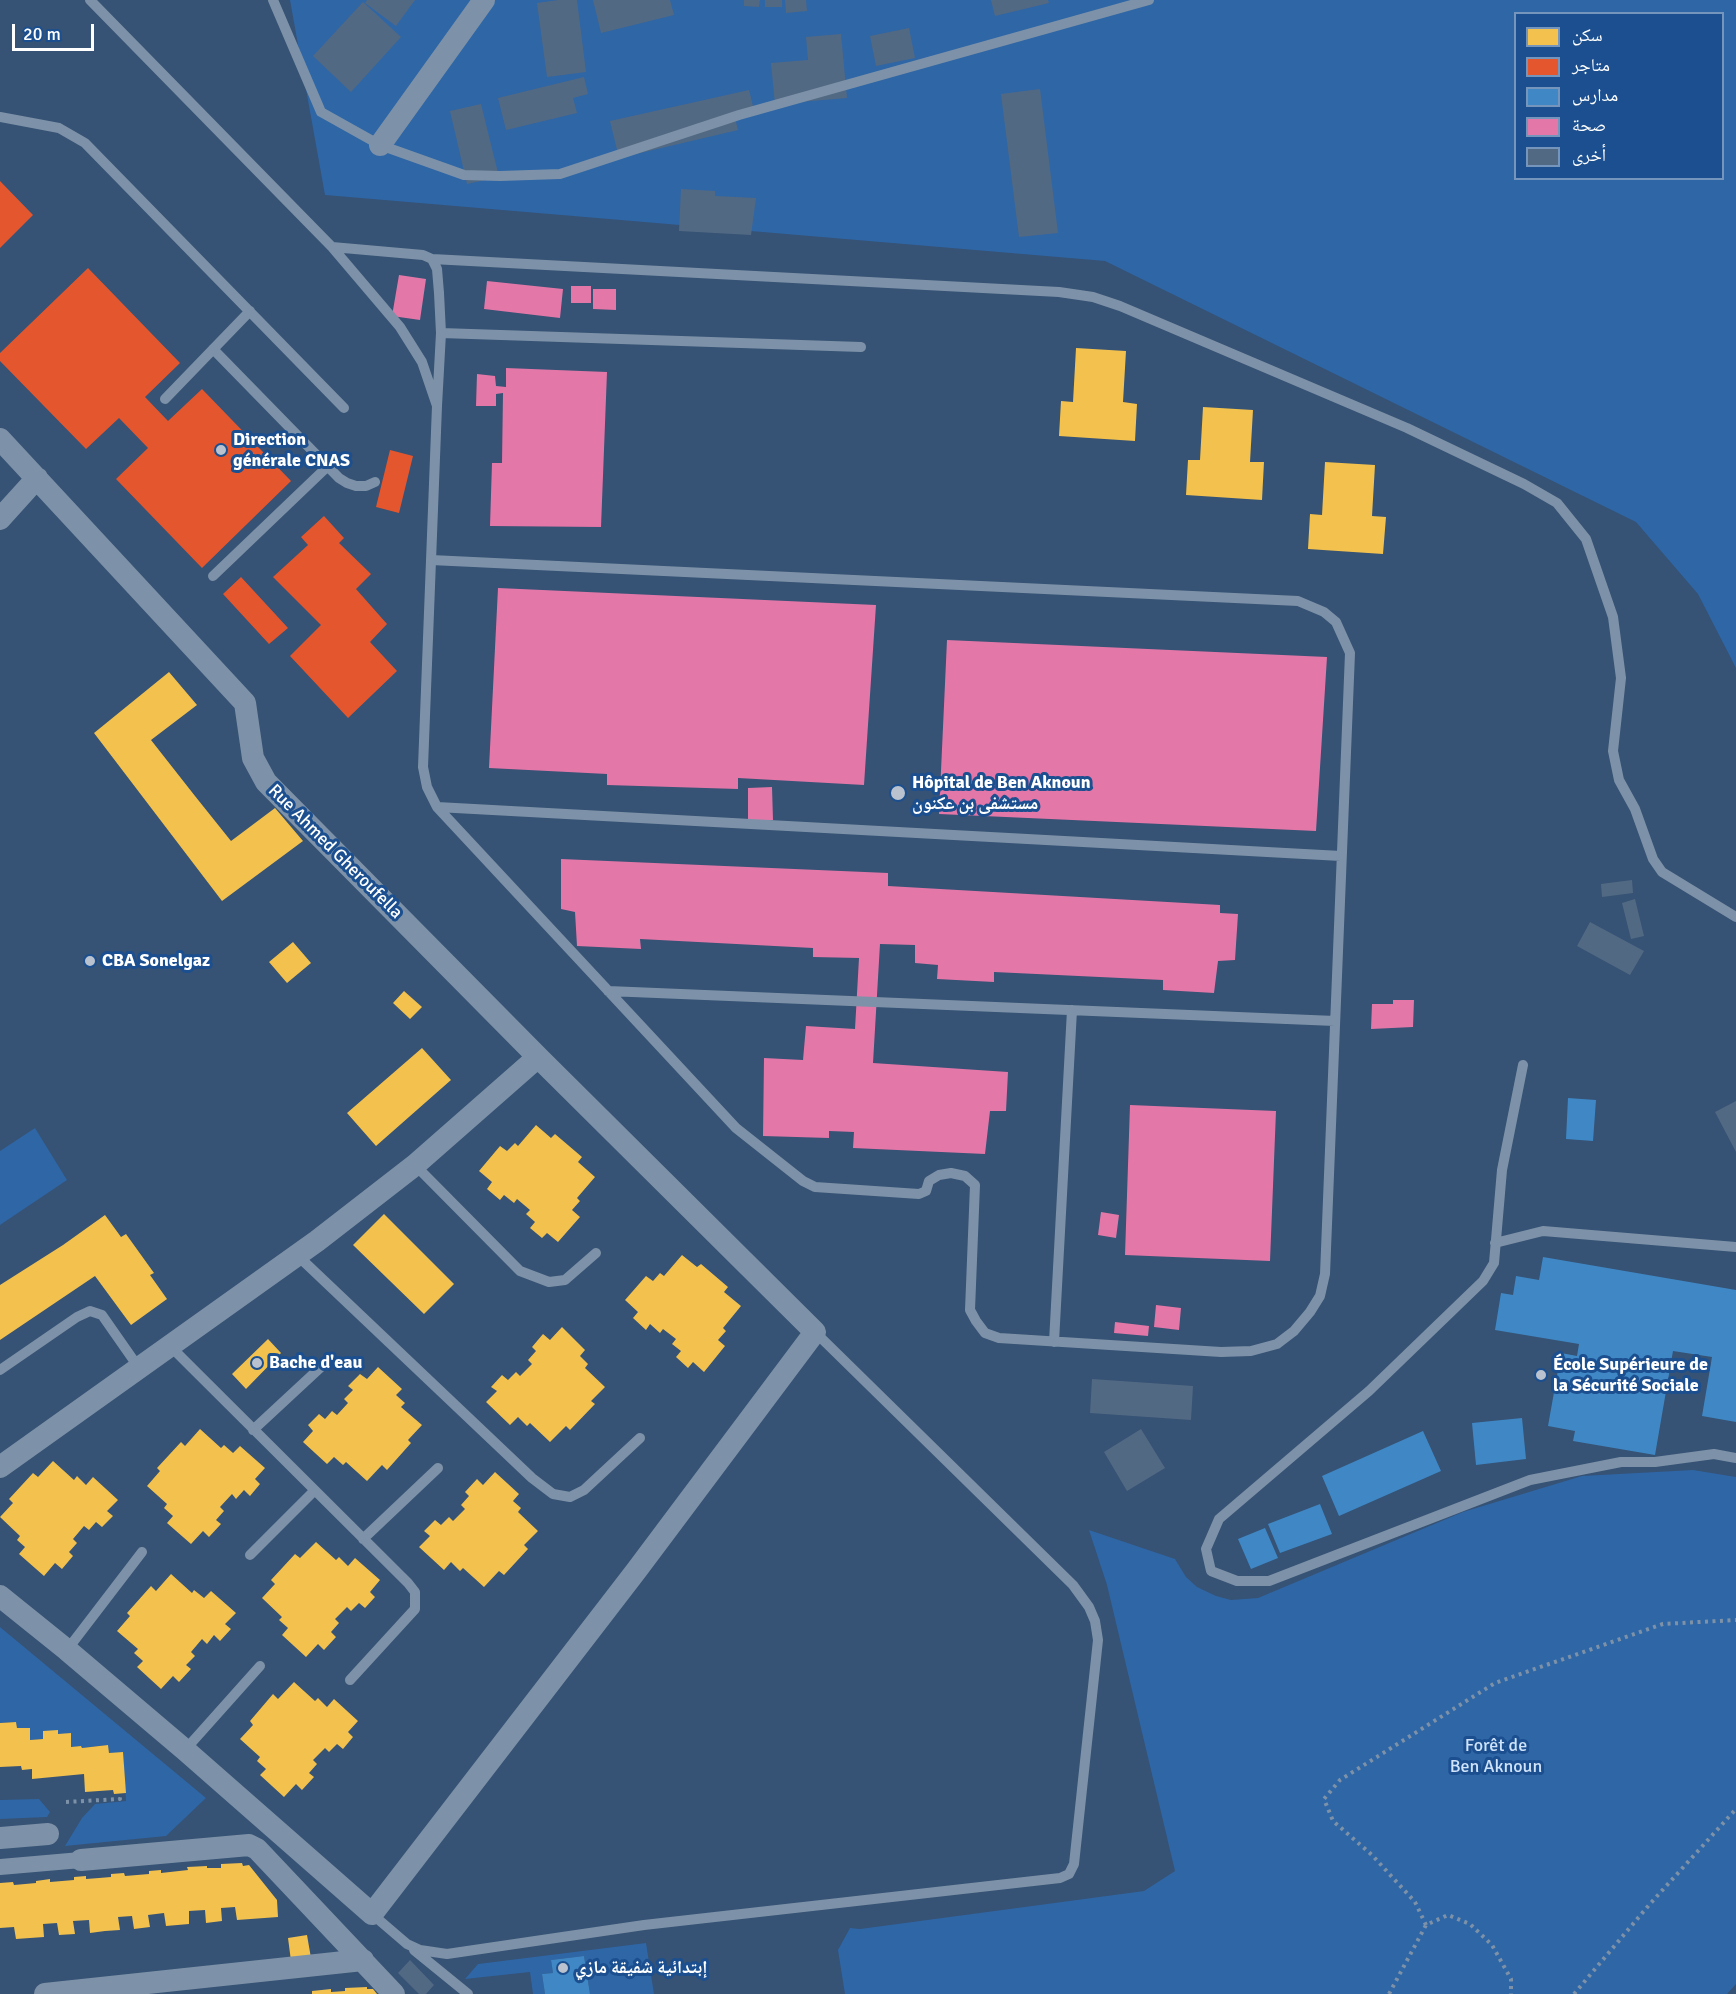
<!DOCTYPE html>
<html>
<head>
<meta charset="utf-8">
<style>
  body { margin:0 }
  #map { position:relative; width:1736px; height:1994px; overflow:hidden; background:#365274; font-family:Signika,"Noto Naskh Arabic",sans-serif }
  canvas { display:block }
  .legend { position:absolute; left:1514px; top:12px; width:210px; height:168px; box-sizing:border-box; background:#1b4f8f; border:2px solid #7695bc; margin:0; padding:8px 10px; list-style:none; font-size:18px; color:#fff }
  .legend li { display:flex; align-items:center; gap:12px; height:30px }
  .legend b { width:30px; border:2px solid #7695bc }
  .scale { position:absolute; left:12px; top:24px; width:82px; height:27px; box-sizing:border-box; border:3px solid #fff; border-top:0; padding-left:8px; font-size:18px; line-height:21px; white-space:nowrap; color:#fff; -webkit-text-stroke:4px #1b4f8f; paint-order:stroke }
</style>
</head>
<body>
<div id="map">
<canvas width="1736" height="1994"></canvas>
<ul class="legend">
<li><b style="height:16px;background:#f2c14e"></b>سكن</li>
<li><b style="height:16px;background:#e4572e"></b>متاجر</li>
<li><b style="height:16px;background:#3f88c5"></b>مدارس</li>
<li><b style="height:16px;background:#e377a8"></b>صحة</li>
<li><b style="height:16px;background:#526984"></b>أخرى</li>
</ul>
<div class="scale">20 m</div>
</div>
<script>
const context = document.querySelector('canvas').getContext('2d');
context.lineJoin = 'round';
function paint(path, color) {
  context.fillStyle = color;
  context.fill(path, 'evenodd');
}
function toPath(rows) {
  const path = new Path2D();
  for (const r of rows) {
    path.moveTo(r[0], r[1]);
    for (let i = 2; i < r.length; i += 2) path.lineTo(r[i], r[i + 1]);
  }
  return path;
}
function stroke(path, color, width, dash) {
  context.strokeStyle = color;
  context.lineWidth = width;
  context.lineCap = dash ? 'butt' : 'round';
  context.setLineDash(dash || []);
  context.stroke(path);
}
function label(font, color, halo, rows, align = 'center') {
  context.font = font + ' Signika,"Noto Naskh Arabic",sans-serif';
  context.lineWidth = 6;
  context.setLineDash([]);
  context.textBaseline = 'middle';
  context.strokeStyle = halo;
  context.fillStyle = color;
  for (const [text, x, y, turn = 0] of rows) {
    context.save();
    context.translate(x, y);
    context.rotate((+turn || 0) * Math.PI / 180);
    context.textAlign = isNaN(turn) ? turn : align;
    if (halo) context.strokeText(text, 0, 0);
    context.fillText(text, 0, 0);
    context.restore();
  }
}
const green = toPath([
  [290,0,1736,0,1736,668,1698,594,1636,522,1105,261,325,195],
  [1516,14,1722,14,1722,178,1516,178],
  [35,1128,67,1180,0,1225,0,1151],
  [1693,1470,1736,1477,1736,1984,1727,1994,845,1994,838,1950,850,1928,860,1929,1144,1891,1175,1871,1107,1585,1089,1530,1175,1559,1186,1577,1197,1587,1216,1596,1231,1600,1258,1598,1463,1512,1582,1476],
  [0,1627,206,1798,166,1836,65,1846,82,1818,95,1804,126,1801,123,1753,109,1753,108,1745,82,1748,81,1746,71,1747,70,1733,43,1739,30,1740,30,1728,17,1728,16,1722,0,1723],
  [39,1799,50,1812,47,1817,0,1819,0,1800],
  [646,1943,654,1994,590,1994,584,1956,551,1960,553,1973,542,1974,545,1994,533,1994,530,1972,465,1979,478,1964]
]);
const homes = toPath([
  [1076,348,1126,351,1123,402,1137,404,1135,441,1059,436,1061,401,1073,402],
  [1203,407,1253,410,1250,462,1264,462,1262,500,1186,495,1188,460,1200,460],
  [1325,462,1375,465,1372,516,1386,517,1383,554,1308,549,1310,514,1322,515],
  [169,672,197,705,151,740,195,796,231,841,275,808,303,841,222,901,94,733],
  [293,942,311,963,287,983,269,962],
  [404,991,422,1007,410,1019,393,1003],
  [422,1048,451,1080,376,1146,347,1113],
  [536,1125,551,1138,555,1134,582,1157,578,1162,595,1177,577,1198,580,1201,572,1210,580,1217,558,1242,547,1233,542,1238,530,1228,535,1222,526,1214,530,1210,517,1199,514,1203,504,1195,500,1200,487,1189,492,1182,479,1171,500,1146,507,1151,515,1143,518,1146],
  [384,1214,454,1284,424,1314,353,1245],
  [105,1215,121,1237,126,1234,154,1273,150,1275,167,1299,131,1325,95,1276,0,1340,0,1285,63,1245],
  [682,1255,697,1267,701,1264,728,1287,724,1292,741,1306,723,1328,726,1331,718,1340,725,1346,704,1372,693,1362,688,1368,676,1357,681,1351,672,1344,676,1339,663,1329,660,1333,650,1324,646,1330,633,1318,638,1312,625,1300,646,1276,653,1281,660,1273,664,1276],
  [562,1327,585,1350,580,1356,588,1364,585,1368,605,1387,591,1401,595,1404,570,1430,566,1426,550,1442,530,1423,527,1426,518,1417,510,1425,486,1402,497,1391,491,1387,502,1375,508,1380,516,1372,520,1376,532,1364,528,1360,536,1351,532,1347,543,1334,550,1340],
  [268,1339,281,1353,246,1389,232,1374],
  [378,1367,402,1389,396,1395,405,1403,401,1407,422,1425,408,1440,411,1443,387,1470,382,1465,367,1481,346,1462,343,1465,334,1457,327,1464,303,1442,313,1431,308,1425,319,1414,325,1419,332,1411,337,1415,348,1403,344,1399,353,1390,348,1386,360,1374,367,1379],
  [200,1429,221,1448,224,1445,233,1453,240,1446,265,1468,255,1479,260,1484,250,1496,244,1490,236,1499,232,1494,220,1507,224,1511,216,1520,221,1524,209,1537,203,1531,191,1544,167,1523,173,1516,164,1508,167,1504,147,1486,160,1471,157,1468,181,1442,185,1446],
  [53,1461,74,1480,77,1476,86,1485,93,1477,118,1500,107,1511,113,1516,102,1527,96,1522,89,1530,84,1526,73,1539,77,1543,69,1552,73,1556,62,1569,55,1563,44,1576,19,1554,25,1547,17,1540,20,1536,0,1517,13,1503,9,1499,33,1473,38,1477],
  [495,1472,519,1494,513,1501,521,1508,518,1512,538,1531,524,1545,528,1549,504,1575,499,1571,484,1587,463,1568,460,1571,451,1562,444,1570,419,1547,430,1536,424,1531,435,1520,441,1525,449,1517,453,1521,465,1509,461,1505,469,1496,465,1492,477,1479,483,1485],
  [316,1542,336,1560,339,1557,348,1566,355,1558,380,1580,370,1592,375,1597,365,1608,359,1603,351,1611,347,1607,335,1619,339,1623,331,1632,336,1637,324,1650,318,1644,306,1657,282,1635,288,1628,279,1620,282,1617,262,1598,275,1584,271,1580,295,1554,300,1558],
  [171,1574,192,1593,194,1590,204,1598,211,1591,236,1613,225,1624,231,1629,220,1641,214,1635,207,1644,202,1639,191,1652,195,1656,186,1665,191,1669,179,1682,173,1676,161,1689,137,1667,143,1661,134,1653,138,1649,117,1631,130,1616,127,1613,151,1586,156,1591],
  [294,1682,315,1701,318,1698,327,1707,334,1699,358,1721,348,1732,353,1737,343,1749,337,1744,329,1752,325,1748,313,1760,317,1764,309,1773,314,1777,302,1790,296,1784,284,1797,260,1775,266,1769,257,1761,260,1757,240,1739,253,1725,250,1721,273,1694,278,1699],
  [16,1722,17,1728,30,1728,30,1740,43,1739,43,1731,58,1730,58,1734,71,1733,71,1747,81,1746,82,1748,108,1745,109,1753,123,1752,126,1793,114,1794,113,1790,85,1792,84,1774,32,1779,32,1769,22,1770,21,1766,0,1767,0,1723],
  [242,1863,243,1866,249,1865,277,1900,278,1917,237,1920,235,1907,221,1908,222,1921,206,1923,205,1910,189,1911,189,1924,166,1926,164,1913,148,1915,150,1927,134,1929,132,1916,118,1917,120,1930,105,1931,90,1933,89,1920,73,1921,75,1934,59,1935,57,1923,43,1924,44,1937,16,1939,14,1927,0,1928,0,1883,13,1882,14,1885,36,1883,36,1881,50,1879,50,1882,74,1880,74,1877,86,1876,86,1879,99,1878,111,1877,111,1874,124,1873,125,1876,149,1874,149,1871,161,1870,161,1873,188,1870,187,1867,207,1866,207,1868,221,1868,221,1864],
  [307,1935,311,1958,291,1961,288,1938],
  [367,1987,367,1989,373,1989,377,1994,312,1994,312,1991,331,1989,331,1992,345,1991,345,1988]
]);
const shops = toPath([
  [0,181,33,215,0,248],
  [88,268,180,363,145,397,168,421,202,389,291,481,202,568,116,479,148,448,119,418,86,449,0,361,0,353],
  [390,450,413,456,399,513,376,507],
  [324,516,344,538,339,543,371,574,356,589,387,624,370,642,397,671,348,718,290,656,321,625,273,577,308,545,301,537],
  [241,577,288,628,269,644,223,594]
]);
const schools = toPath([
  [1568,1098,1596,1100,1593,1141,1566,1139],
  [1543,1257,1736,1290,1736,1422,1702,1416,1712,1357,1673,1351,1655,1455,1573,1441,1575,1431,1548,1426,1561,1353,1577,1356,1579,1344,1495,1330,1501,1293,1513,1295,1516,1276,1539,1280],
  [1522,1418,1526,1459,1476,1465,1472,1423],
  [1423,1431,1441,1471,1339,1516,1322,1476],
  [1320,1504,1332,1534,1280,1553,1268,1524],
  [1265,1528,1278,1558,1251,1569,1238,1539],
  [584,1956,590,1994,545,1994,542,1974,553,1973,551,1960]
]);
const health = toPath([
  [399,275,426,279,420,320,392,316],
  [487,281,563,289,560,318,484,309],
  [571,286,591,286,591,303,571,303],
  [593,289,616,289,616,310,593,309],
  [506,368,607,372,601,527,490,526,492,463,502,463,503,393,496,394,496,406,476,406,477,374,495,376,496,386,506,387],
  [498,588,876,605,864,785,738,778,738,789,607,785,607,774,489,768],
  [947,640,1327,657,1316,831,939,814],
  [772,787,773,820,748,821,748,788],
  [561,859,888,873,888,886,1220,905,1220,913,1238,914,1235,960,1218,961,1214,993,1163,990,1163,980,994,972,994,982,937,979,938,965,915,963,915,945,880,944,873,1063,1008,1072,1006,1111,990,1111,985,1154,853,1148,854,1132,829,1131,829,1138,763,1136,764,1058,803,1060,806,1026,855,1029,859,958,813,957,813,948,640,939,641,949,577,946,575,912,561,909],
  [1393,1000,1414,1000,1413,1027,1371,1029,1372,1004,1393,1004],
  [1130,1105,1276,1111,1270,1261,1125,1255],
  [1101,1212,1119,1215,1116,1238,1098,1235],
  [1156,1305,1181,1308,1179,1330,1154,1327],
  [1115,1322,1149,1326,1148,1336,1114,1333]
]);
const building = toPath([
  [367,0,415,0,396,26,365,3],
  [558,0,577,0,586,72,547,77,537,3],
  [593,0,670,0,674,15,601,33],
  [744,0,760,0,759,7,744,6],
  [765,0,782,0,782,7,765,7],
  [785,0,806,0,807,11,786,13],
  [991,0,1048,0,1049,3,995,16],
  [363,2,401,37,351,92,313,56],
  [909,28,915,58,876,66,870,36],
  [841,34,847,98,775,104,771,63,808,60,806,37],
  [584,77,588,94,573,98,577,113,506,130,498,98],
  [1040,89,1058,233,1019,237,1001,94],
  [749,90,755,114,735,118,738,130,619,158,610,121],
  [481,104,499,177,467,184,450,111],
  [681,189,715,191,715,196,756,198,751,235,679,231],
  [1632,880,1633,893,1602,897,1601,884],
  [1635,899,1644,936,1631,939,1622,903],
  [1590,922,1644,951,1630,975,1577,946],
  [1736,1101,1736,1152,1715,1112],
  [1092,1379,1193,1386,1191,1420,1090,1413],
  [1141,1429,1165,1468,1127,1491,1104,1452],
  [410,1960,434,1985,426,1994,419,1994,398,1973]
]);
const path = toPath([
  [66,1802,120,1799,118,1794],
  [1426,1925,1415,1902,1372,1855,1333,1821,1324,1799,1340,1780,1495,1683,1663,1624,1736,1620],
  [1389,1994,1426,1925,1448,1915,1470,1924,1492,1945,1511,1979,1511,1994],
  [1574,1994,1649,1905,1736,1809]
]);
const service = toPath([
  [90,0,332,247,400,327,422,362,437,406,441,333,439,293,437,269,432,259,423,255,332,247],
  [273,0,321,112,380,145,464,175,500,176,560,174,739,115,1149,0],
  [0,117,59,128,85,143,344,408],
  [432,259,1059,292,1093,297,1120,306,1407,428,1524,484,1557,503,1586,539,1613,617,1621,678,1613,751,1619,780,1635,809,1653,859,1662,872,1736,917],
  [441,333,861,347],
  [213,349,339,478,347,483,356,486,366,486,375,482],
  [165,399,250,311],
  [431,560,1298,601,1324,612,1336,622,1350,653,1325,1274,1320,1296,1310,1312,1294,1331,1277,1344,1251,1351,1221,1352,999,1338,985,1333,976,1321,970,1310,975,1185,965,1176,951,1173,939,1175,929,1181,926,1191,919,1194,815,1187,803,1181,736,1128,437,807,427,787,423,767,437,406],
  [213,576,328,466],
  [437,807,1341,856],
  [608,991,1335,1021],
  [1523,1065,1502,1170,1494,1263,1483,1281,1369,1391,1219,1519,1206,1549,1211,1571,1237,1581,1269,1581,1530,1480,1621,1462,1655,1462,1714,1454,1736,1458],
  [415,1165,520,1271,549,1282,565,1280,596,1253],
  [1495,1243,1543,1231,1736,1247],
  [297,1255,532,1478,553,1494,570,1497,584,1490,640,1438],
  [1054,1342,1072,1010],
  [170,1346,408,1583,415,1592,415,1609,350,1680],
  [0,1370,77,1317,90,1311,102,1315,139,1368],
  [253,1430,322,1366],
  [363,1539,438,1468],
  [250,1555,314,1491],
  [67,1650,142,1552],
  [185,1750,260,1666],
  [372,1914,407,1944,420,1950,447,1954,644,1925,1060,1878,1069,1874,1074,1864,1098,1640,1095,1621,1089,1607,1073,1585,815,1332],
  [414,1950,468,1994]
]);
const pedestrian = toPath([
  [0,1867,81,1860]
]);
const minor = toPath([
  [380,145,484,0],
  [0,439,245,703,253,758,266,782,538,1057,815,1332,636,1571,372,1914,185,1750,67,1650,0,1596],
  [0,519,37,478],
  [0,1467,317,1241,415,1165,538,1057],
  [0,1838,48,1834],
  [81,1860,249,1845,257,1849,394,1994],
  [45,1994,363,1960]
]);
const markers = [
  [221,450,6,"#b9c2ce"],
  [898,793,8,"#b9c2ce"],
  [90,961,6,"#b9c2ce"],
  [257,1363,6,"#b9c2ce"],
  [1541,1375,6,"#b9c2ce"],
  [563,1968,6,"#b9c2ce"]
];
const poiNames = [
  ["Direction",233,440],
  ["générale CNAS",233,461],
  ["Hôpital de Ben Aknoun",912,783],
  ["مستشفى بن عكنون",912,804],
  ["CBA Sonelgaz",102,961],
  ["Bache d'eau",269,1363],
  ["École Supérieure de",1553,1365],
  ["la Sécurité Sociale",1553,1386],
  ["إبتدائية شفيقة مازي",575,1968]
];
const streetNames = [
  ["Rue Ahmed Gheroufella",335,852,45]
];
const parkNames = [
  ["Forêt de",1496,1746],
  ["Ben Aknoun",1496,1767]
];
paint(green, '#2f66a5');
paint(homes, '#f2c14e');
paint(shops, '#e4572e');
paint(schools, '#3f88c5');
paint(health, '#e377a8');
paint(building, '#526984');
stroke(path, '#7d92a8', 4, [3, 4.5]);
stroke(service, '#7d92a8', 10);
stroke(pedestrian, '#7d92a8', 16);
stroke(minor, '#7d92a8', 22);
for (const [x, y, r, color] of markers) {
  const dot = new Path2D();
  dot.arc(x, y, r, 0, 2 * Math.PI);
  context.fillStyle = color;
  context.fill(dot);
  stroke(dot, '#1b4f8f', 2);
}
label('bold 18px', '#fff', '#1b4f8f', poiNames, 'left');
label('18px', '#fff', '#1b4f8f', streetNames);
label('18px', '#cfe3fa', '#1b4f8f', parkNames);
</script>
</body>
</html>
